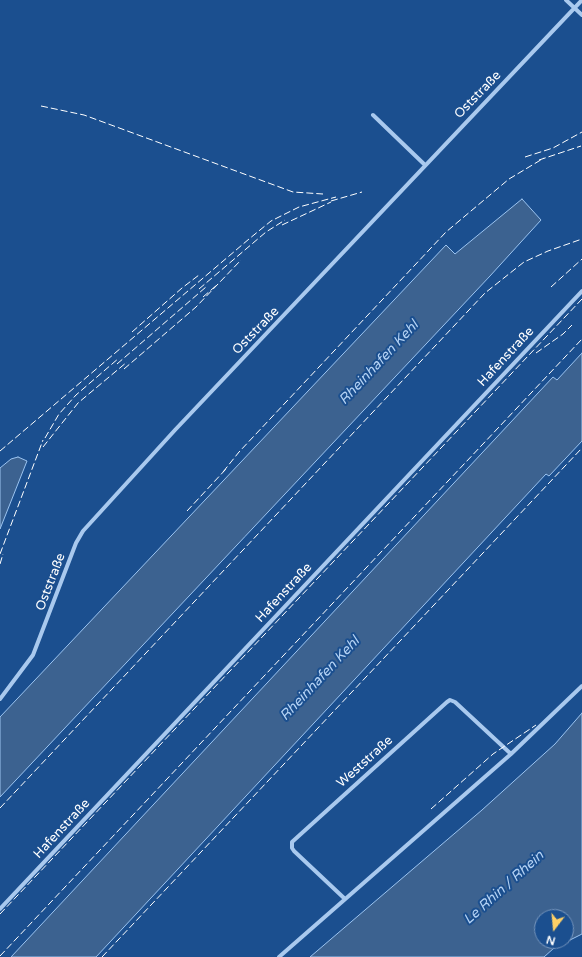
<!DOCTYPE html>
<html>
<head>
<meta charset="utf-8">
<style>
  body { margin:0 }
  #map { position:relative; width:582px; height:957px; overflow:hidden; background:#1b4f8f; font-family:"Varela Round",sans-serif }
  canvas { display:block }
  .north { position:absolute; left:534px; top:909px; width:40px; height:40px; box-sizing:border-box; background:#1b4f8f; border:1px solid #7695bc; border-radius:50%; rotate:196deg; font-size:11px; font-weight:700; line-height:16px; text-align:center; color:#fff }
  .north::after { content:''; display:block; margin:auto; width:14px; height:18px; background:#ffd166; clip-path:polygon(50% 0,100% 100%,50% 72%,0 100%) }
</style>
</head>
<body>
<div id="map">
<canvas width="582" height="957"></canvas>
<div class="north">N</div>
</div>
<script>
const context = document.querySelector('canvas').getContext('2d');
context.lineJoin = 'round';
function paint(path, color) {
  context.fillStyle = color;
  context.fill(path, 'evenodd');
}
function toPath(rows) {
  const path = new Path2D();
  for (const r of rows) {
    path.moveTo(r[0], r[1]);
    for (let i = 2; i < r.length; i += 2) path.lineTo(r[i], r[i + 1]);
  }
  return path;
}
function stroke(path, color, width, dash) {
  context.strokeStyle = color;
  context.lineWidth = width;
  context.lineCap = dash ? 'butt' : 'round';
  context.setLineDash(dash || []);
  context.stroke(path);
}
function label(font, color, halo, rows, align = 'center') {
  context.font = font + ' "Varela Round",sans-serif';
  context.lineWidth = 4;
  context.setLineDash([]);
  context.textBaseline = 'middle';
  context.strokeStyle = halo;
  context.fillStyle = color;
  for (const [text, x, y, turn = 0] of rows) {
    context.save();
    context.translate(x, y);
    context.rotate((+turn || 0) * Math.PI / 180);
    context.textAlign = isNaN(turn) ? turn : align;
    if (halo) context.strokeText(text, 0, 0);
    context.fillText(text, 0, 0);
    context.restore();
  }
}
const water = toPath([
  [522,199,541,220,490,276,0,797,0,717,446,245,455,254,522,199],
  [582,353,582,441,549,476,546,474,96,957,11,957,553,377,557,380,582,353],
  [18,457,27,461,0,529,0,468,11,459,18,457],
  [582,713,582,934,554,948,544,957,310,957,482,810,555,744,582,713],
  [542,917,566,917,566,941,542,941,542,917]
]);
const street = toPath([
  [566,0,582,15],
  [373,115,425,165],
  [0,699,33,655,76,543,83,531,175,430,582,0],
  [345,899,294,851,292,848,292,842,447,702,450,700,455,702,511,754],
  [0,909,582,291],
  [279,957,511,754,582,686]
]);
const rail = toPath([
  [41,106,84,115,293,192,323,194],
  [525,157,553,148,582,132],
  [539,160,581,146],
  [331,201,362,192],
  [282,225,331,202],
  [551,287,582,259],
  [199,289,266,232,285,220],
  [203,297,218,284],
  [132,332,182,288,199,275],
  [536,353,563,334,572,325],
  [117,364,206,287],
  [124,369,196,307,241,260],
  [45,438,59,414,76,395,119,358],
  [43,447,78,403,127,362],
  [0,451,249,239,271,221,299,207,336,197],
  [223,472,239,452,446,232,509,179,544,158],
  [187,511,226,469],
  [0,554,43,440],
  [0,564,3,554],
  [0,808,485,293,524,262,548,251,582,239],
  [431,809,493,754,536,725],
  [0,914,582,299],
  [0,956,582,339],
  [102,957,582,448]
]);
const streetNames = [
  ["Oststraße",478,95,-46],
  ["Oststraße",256,331,-46],
  ["Hafenstraße",506,357,-47],
  ["Oststraße",51,582,-69],
  ["Hafenstraße",284,593,-47],
  ["Weststraße",365,762,-42],
  ["Hafenstraße",62,829,-47]
];
const waterNames = [
  ["Rheinhafen Kehl",379,363,-47],
  ["Rheinhafen Kehl",320,679,-47],
  ["Le Rhin / Rhein",504,888,-42]
];
paint(water, '#3c6290');
stroke(water, '#9cc4f0', 1);
stroke(street, '#a9c9ee', 4);
stroke(rail, '#fff', 1, [7, 3]);
label('13px', '#fff', '#1b4f8f', streetNames);
label('italic 14px', '#b5d3f5', '#1b4f8f', waterNames);
</script>
</body>
</html>
